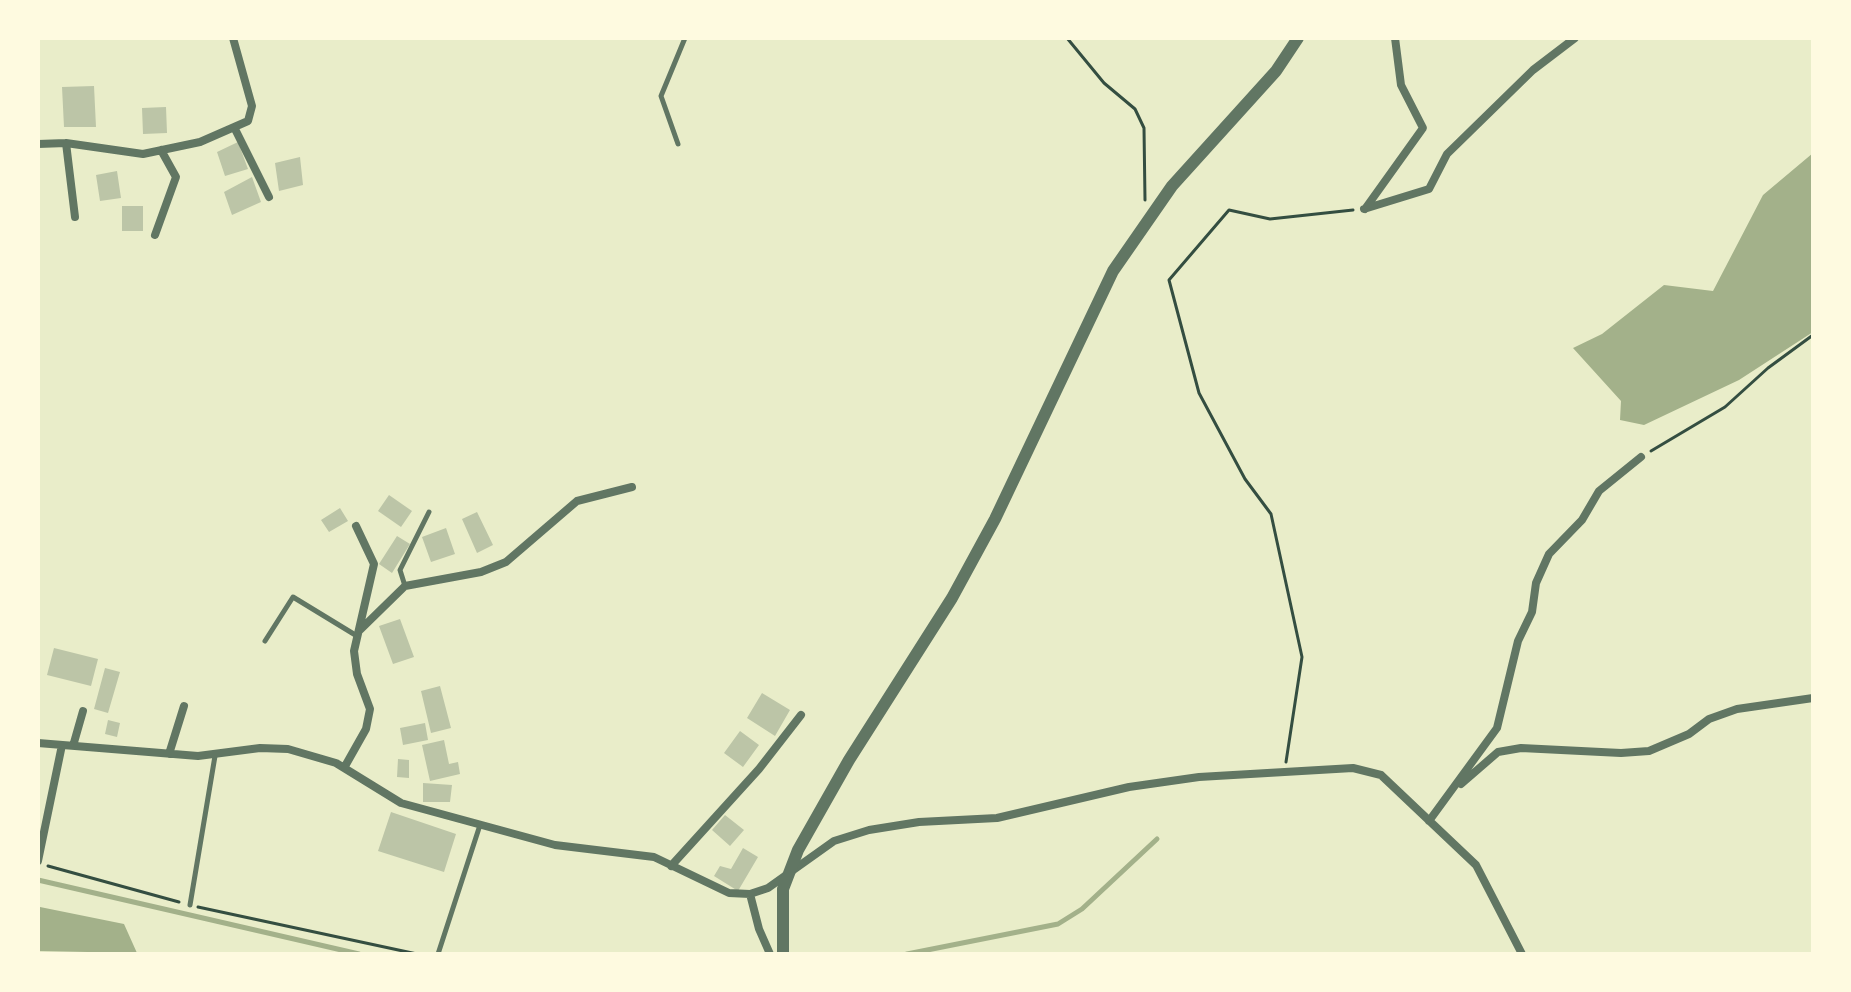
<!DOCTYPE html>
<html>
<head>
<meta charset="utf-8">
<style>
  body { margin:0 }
  #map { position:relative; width:1851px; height:992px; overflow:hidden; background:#e9edc9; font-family:"Exo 2",sans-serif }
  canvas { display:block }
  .frame { position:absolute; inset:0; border:40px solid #fefae0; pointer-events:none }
</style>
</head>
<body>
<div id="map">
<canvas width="1851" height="992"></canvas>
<div class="frame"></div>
</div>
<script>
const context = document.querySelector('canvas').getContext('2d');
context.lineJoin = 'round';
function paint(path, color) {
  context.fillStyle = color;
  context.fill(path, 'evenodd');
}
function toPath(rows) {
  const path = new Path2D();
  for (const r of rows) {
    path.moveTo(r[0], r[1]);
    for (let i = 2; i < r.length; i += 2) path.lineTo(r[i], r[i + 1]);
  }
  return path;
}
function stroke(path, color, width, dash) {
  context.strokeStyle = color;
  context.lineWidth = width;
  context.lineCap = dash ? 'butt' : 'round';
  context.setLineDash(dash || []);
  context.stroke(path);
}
const water = toPath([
  [1813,153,1813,332,1739,380,1644,425,1620,420,1621,401,1573,348,1602,334,1664,285,1713,291,1763,195],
  [40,907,124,924,137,953,38,951]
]);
const stream = toPath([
  [38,880,359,954],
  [907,954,1058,924,1082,909,1157,839]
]);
const building = toPath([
  [94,86,96,127,64,127,62,87],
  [166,107,167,133,143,134,142,108],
  [238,142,248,169,225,176,217,152],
  [300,157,303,185,279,191,275,163],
  [117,171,121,198,100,201,96,175],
  [252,177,261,202,232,215,224,192],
  [122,206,143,206,143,231,122,231],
  [389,495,412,511,401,527,378,511],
  [340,508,348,521,329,532,321,520],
  [477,512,493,545,477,553,462,519],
  [446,528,455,554,431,562,422,537],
  [397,536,410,544,392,573,379,564],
  [400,619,414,657,393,664,379,626],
  [54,648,98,659,91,686,47,675],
  [105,668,120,672,108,713,94,709],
  [440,686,451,728,431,733,421,691],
  [762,693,790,710,775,736,747,718],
  [108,720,120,723,117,737,105,734],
  [425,723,428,740,403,745,400,728],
  [740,731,759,745,743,767,724,753],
  [444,740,449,764,458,762,460,774,430,781,422,745],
  [398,759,409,760,409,778,397,777],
  [423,783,452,785,450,802,423,802],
  [391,812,456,834,444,872,378,851],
  [725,815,744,830,730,846,712,830],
  [743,848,758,857,738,891,714,876,720,866,731,869]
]);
const path = toPath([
  [1067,38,1104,83,1135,109,1144,128,1145,200],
  [1651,451,1725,407,1768,368,1813,335],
  [1286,762,1302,657,1271,514,1245,479,1199,393,1169,280,1229,210,1270,219,1353,210],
  [48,866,179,902],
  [198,907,417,954]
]);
const service = toPath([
  [678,144,661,96,685,38],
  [405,586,400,570,429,512],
  [265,641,293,597,357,636],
  [190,905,215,756],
  [438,954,480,825]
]);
const minor = toPath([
  [234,127,269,197],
  [66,143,75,217],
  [38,144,66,143,143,154,200,142,248,121,252,106,233,38],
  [1364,209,1429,189,1447,154,1533,70,1575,38],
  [1365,209,1423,128,1401,85,1395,38],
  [155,235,176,177,161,150],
  [360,630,405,586,481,572,506,562,577,501,632,487],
  [38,743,198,756,260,748,288,749,336,763,401,803,555,845,654,857,729,893,750,894,768,888,834,841,869,830,919,822,997,818,1129,787,1199,777,1353,768,1381,775,1476,865,1522,954],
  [73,746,83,711],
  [169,754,184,706],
  [344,768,366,729,370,709,357,674,354,651,374,564,356,526],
  [1461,784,1498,752,1521,748,1621,753,1649,751,1689,734,1709,719,1737,709,1813,698],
  [1429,821,1497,728,1518,641,1532,612,1536,583,1549,554,1582,520,1599,491,1641,457],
  [38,861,62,745],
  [671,866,759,769,801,715],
  [750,894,759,929,770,954]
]);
const tertiary = toPath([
  [783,954,783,889,798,850,849,760,952,598,995,519,1113,271,1172,186,1276,71,1298,38]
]);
paint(water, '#a3b18a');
stroke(stream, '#a3b18a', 5);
paint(building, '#bcc5a7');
stroke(path, '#344e41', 3);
stroke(service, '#617663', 5);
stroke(minor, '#617663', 8);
stroke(tertiary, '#617663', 12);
</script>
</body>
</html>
